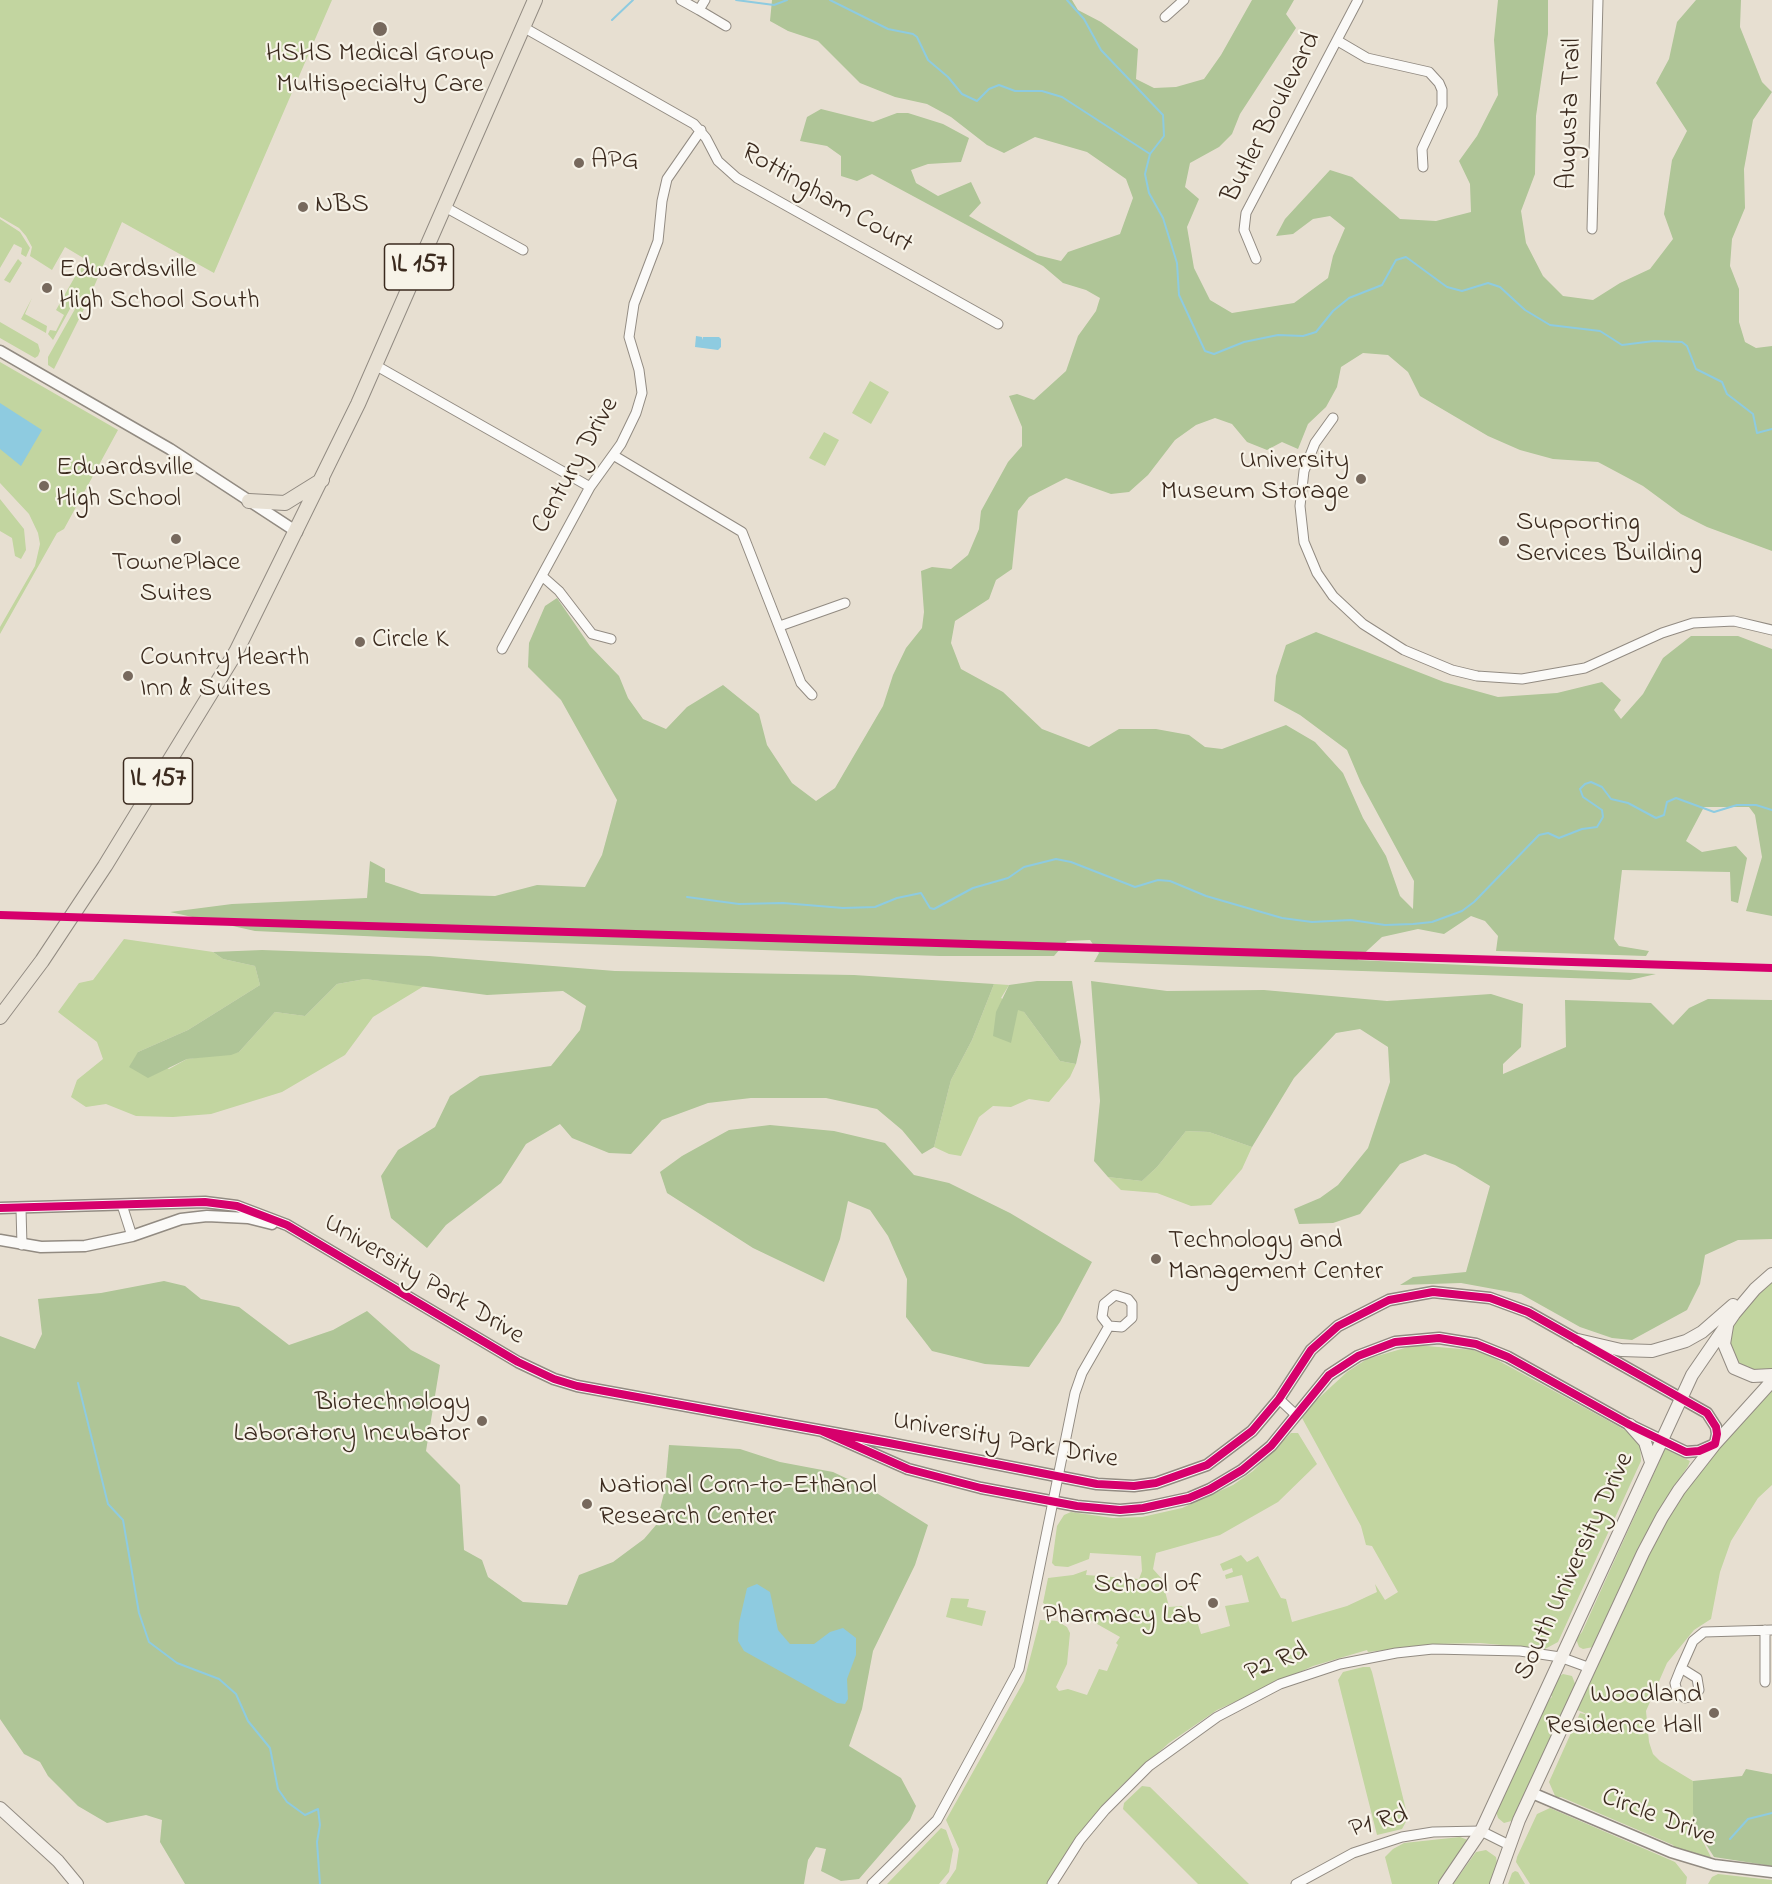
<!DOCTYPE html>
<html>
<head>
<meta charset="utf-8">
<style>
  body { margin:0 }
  canvas { display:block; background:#e7dfd1 }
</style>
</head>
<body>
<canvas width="1772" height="1884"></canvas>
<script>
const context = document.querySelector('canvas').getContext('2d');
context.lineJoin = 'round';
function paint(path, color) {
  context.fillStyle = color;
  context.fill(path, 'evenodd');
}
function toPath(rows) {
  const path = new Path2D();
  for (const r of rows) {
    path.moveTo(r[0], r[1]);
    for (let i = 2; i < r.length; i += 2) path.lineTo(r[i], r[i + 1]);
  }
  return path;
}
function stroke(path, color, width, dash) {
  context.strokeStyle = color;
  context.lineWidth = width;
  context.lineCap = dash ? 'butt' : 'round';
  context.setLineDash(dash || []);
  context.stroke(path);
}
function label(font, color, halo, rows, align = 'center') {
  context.font = font + ' "Indie Flower",sans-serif';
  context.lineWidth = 4.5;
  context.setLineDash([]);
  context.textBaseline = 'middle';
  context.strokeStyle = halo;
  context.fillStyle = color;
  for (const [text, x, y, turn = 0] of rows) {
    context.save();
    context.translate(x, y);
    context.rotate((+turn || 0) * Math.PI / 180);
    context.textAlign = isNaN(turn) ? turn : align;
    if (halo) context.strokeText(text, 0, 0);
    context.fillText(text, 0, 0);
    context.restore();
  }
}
const green = toPath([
  [0,0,332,0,214,273,122,222,86,305,54,369,48,365,48,357,75,309,71,307,53,340,48,334,50,330,56,331,64,315,56,310,85,259,65,247,52,270,30,256,32,247,26,236,19,228,0,217],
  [0,219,20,232,30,248,26,257,21,254,22,248,14,244,0,268],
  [18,259,22,263,10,283,4,280],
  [32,298,25,314,47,326,46,333,21,319],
  [0,322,38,344,40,351,38,356,35,358,0,338],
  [0,362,118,430,64,529,57,533,0,634,0,627,35,566,40,544,38,533,29,514,0,483],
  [870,381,889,392,871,424,852,413],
  [824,432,839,440,825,466,809,458],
  [0,499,24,529,26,550,21,559,15,556,12,538,0,531],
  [124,939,213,952,223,959,255,966,260,985,188,1030,138,1052,169,1069,187,1059,239,1052,275,1012,305,1016,337,984,365,979,424,986,373,1017,345,1055,282,1092,211,1114,173,1117,136,1116,106,1104,86,1107,71,1097,77,1080,103,1059,97,1042,58,1012,79,983,93,980],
  [994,984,1009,985,1001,998,1024,1012,1060,1061,1076,1064,1070,1077,1049,1102,1029,1099,1011,1107,993,1106,979,1117,961,1156,949,1154,934,1147,951,1080,972,1040],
  [1186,1131,1209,1132,1252,1147,1242,1169,1211,1205,1191,1206,1157,1193,1121,1190,1108,1177,1142,1181,1157,1167],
  [1772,1274,1772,1375,1748,1375,1724,1344,1743,1304],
  [1415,1345,1473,1350,1490,1356,1616,1425,1635,1436,1640,1443,1641,1461,1558,1642,1545,1649,1480,1643,1437,1644,1368,1652,1367,1650,1313,1666,1217,1710,1169,1743,1119,1788,1079,1835,1047,1884,946,1884,956,1869,959,1849,946,1820,1024,1681,1040,1620,1057,1621,1067,1627,1070,1633,1067,1664,1056,1687,1059,1691,1068,1689,1087,1695,1099,1669,1107,1671,1118,1645,1116,1643,1120,1637,1083,1616,1077,1621,1043,1603,1048,1578,1073,1575,1087,1570,1086,1575,1139,1579,1142,1571,1141,1556,1090,1553,1089,1559,1068,1567,1055,1566,1052,1563,1057,1526,1064,1515,1071,1512,1113,1518,1142,1517,1182,1508,1233,1485,1253,1471,1291,1433,1298,1433,1317,1464,1278,1502,1220,1535,1156,1553,1153,1569,1162,1579,1169,1607,1182,1606,1186,1621,1196,1618,1201,1634,1230,1626,1225,1606,1249,1602,1242,1575,1226,1579,1225,1575,1233,1572,1232,1568,1223,1571,1220,1564,1241,1555,1247,1562,1258,1556,1281,1598,1286,1599,1292,1622,1347,1606,1377,1592,1375,1584,1385,1600,1398,1592,1372,1546,1366,1545,1361,1526,1302,1418,1307,1409,1347,1372,1367,1359],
  [1772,1381,1772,1485,1758,1498,1731,1541,1720,1572,1711,1619,1694,1630,1667,1663,1646,1711,1649,1742,1653,1754,1660,1761,1693,1781,1693,1814,1698,1832,1713,1861,1674,1848,1673,1845,1561,1797,1556,1798,1549,1782,1580,1713,1589,1715,1573,1708,1662,1517],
  [1665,1449,1690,1461,1688,1466,1657,1514,1625,1576,1593,1647,1583,1649,1579,1647,1576,1639,1582,1632],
  [951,1598,969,1599,967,1607,986,1611,982,1626,946,1617],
  [1363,1667,1370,1667,1372,1672,1408,1818,1402,1829,1377,1835,1338,1680,1343,1672],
  [1563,1674,1572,1676,1576,1686,1565,1706,1566,1709,1515,1820,1504,1823,1498,1818,1496,1811,1547,1701,1552,1697,1550,1694,1558,1677],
  [1142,1786,1150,1787,1249,1884,1198,1884,1123,1809,1124,1803],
  [1550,1808,1675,1862,1687,1877,1686,1884,1530,1884,1516,1862,1517,1857,1537,1814],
  [941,1828,946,1830,953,1850,949,1872,939,1884,887,1884],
  [1460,1837,1468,1840,1437,1884,1392,1884,1385,1857,1393,1849,1404,1843],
  [1486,1850,1496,1857,1497,1863,1491,1884,1453,1884,1476,1852],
  [1515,1871,1518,1872,1525,1884,1508,1884,1512,1873],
  [1718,1874,1772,1880,1772,1884,1708,1884,1712,1877]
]);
const forest = toPath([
  [772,0,1072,0,1078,10,1101,22,1138,49,1136,79,1154,88,1176,87,1204,79,1221,55,1252,0,1294,0,1286,14,1296,28,1240,114,1232,134,1219,147,1190,163,1185,187,1199,199,1187,227,1194,268,1210,300,1232,313,1294,303,1328,278,1333,256,1345,228,1330,216,1313,219,1293,234,1276,236,1285,219,1330,170,1352,177,1400,219,1436,221,1471,212,1470,184,1459,161,1477,136,1498,95,1494,40,1498,0,1548,0,1548,34,1536,116,1535,174,1521,211,1526,243,1543,276,1563,296,1593,300,1620,283,1650,269,1673,239,1664,214,1672,160,1687,131,1656,83,1669,59,1677,22,1696,0,1741,0,1740,27,1762,82,1772,92,1753,120,1744,169,1745,208,1732,239,1730,266,1739,289,1739,322,1745,342,1756,348,1772,346,1772,551,1707,527,1681,514,1643,486,1598,462,1553,459,1520,450,1488,436,1420,396,1408,372,1388,355,1363,353,1341,367,1337,387,1326,407,1308,424,1298,449,1282,442,1267,450,1247,442,1232,424,1215,418,1196,425,1175,440,1148,475,1129,492,1111,494,1066,478,1029,497,1018,511,1012,569,996,580,989,599,955,621,951,643,961,669,1003,692,1042,729,1089,747,1119,729,1156,729,1189,735,1205,747,1222,749,1286,725,1315,742,1343,773,1363,818,1386,856,1400,896,1413,909,1414,881,1361,783,1347,750,1300,715,1274,701,1276,676,1286,645,1316,632,1444,682,1498,697,1557,693,1602,682,1621,700,1614,710,1621,719,1643,694,1663,658,1691,636,1738,636,1772,649,1772,916,1746,911,1762,857,1755,815,1749,807,1704,807,1686,841,1702,852,1736,846,1747,858,1738,903,1731,901,1730,872,1622,870,1614,939,1619,946,1649,951,1646,956,1496,951,1498,936,1485,921,1471,916,1444,934,1418,929,1382,937,1357,960,1656,974,1630,980,1094,962,1099,953,1090,940,1067,941,1054,956,940,956,407,938,255,931,170,912,232,904,367,898,370,861,385,869,385,882,421,894,495,896,537,885,585,887,602,855,617,800,561,700,528,667,529,643,545,606,557,598,590,646,619,676,628,698,643,719,666,729,687,707,723,685,759,714,767,745,792,783,816,801,835,788,883,706,893,675,906,648,922,628,924,612,921,571,932,567,951,569,968,555,979,529,981,511,1008,462,1022,446,1022,427,1009,396,1017,394,1034,400,1066,371,1078,336,1096,311,1100,298,1086,290,1063,283,1043,266,872,174,857,181,841,176,841,156,827,146,800,141,807,117,821,109,873,122,897,113,908,113,943,124,969,138,961,162,928,164,911,170,916,183,938,196,971,182,981,203,969,216,1037,255,1061,261,1068,252,1120,234,1133,198,1126,179,1087,152,1035,137,1004,153,987,145,951,117,927,104,895,97,860,83,818,41,788,31,770,21],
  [262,950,429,956,615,971,854,975,994,984,972,1040,951,1080,934,1147,922,1154,902,1130,877,1109,826,1098,751,1098,708,1103,662,1120,631,1154,609,1153,572,1138,560,1124,526,1144,501,1183,446,1225,427,1248,391,1218,381,1176,398,1150,435,1127,450,1096,480,1076,551,1066,580,1030,586,1006,563,991,487,995,365,979,337,984,305,1016,275,1012,239,1052,231,1055,187,1059,148,1078,129,1067,138,1052,188,1030,260,985,255,966,223,959,213,952],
  [1037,981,1072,981,1081,1042,1076,1064,1060,1061,1024,1012,1018,1010,1011,1043,993,1036,996,1012,1009,985],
  [1091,981,1167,991,1264,990,1387,1001,1491,994,1523,1004,1521,1047,1503,1064,1503,1074,1566,1047,1565,1000,1651,1003,1673,1025,1689,1008,1708,999,1772,1000,1772,1239,1738,1240,1705,1255,1700,1284,1687,1310,1632,1340,1612,1338,1580,1327,1521,1294,1461,1283,1400,1285,1413,1277,1466,1272,1490,1186,1455,1165,1425,1154,1400,1164,1360,1214,1333,1223,1299,1224,1294,1209,1320,1198,1338,1185,1368,1148,1390,1082,1388,1047,1360,1029,1336,1033,1294,1078,1252,1147,1209,1132,1186,1131,1157,1167,1142,1181,1108,1177,1094,1161,1100,1101],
  [770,1125,834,1131,885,1143,914,1175,949,1183,1010,1213,1092,1262,1060,1322,1029,1367,985,1364,932,1351,906,1317,907,1279,888,1236,870,1210,848,1201,840,1239,824,1282,753,1248,667,1193,660,1172,682,1156,729,1130],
  [164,1281,185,1286,201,1299,239,1307,289,1345,333,1330,367,1311,411,1350,440,1365,426,1451,460,1485,464,1550,482,1560,488,1577,523,1602,567,1605,579,1575,613,1562,644,1539,656,1525,665,1489,669,1445,740,1449,780,1462,833,1472,875,1492,928,1525,915,1565,873,1651,862,1709,849,1746,901,1778,916,1806,910,1820,859,1879,841,1881,821,1871,826,1849,816,1847,808,1860,804,1884,185,1884,160,1842,162,1820,146,1815,107,1823,78,1806,48,1776,40,1762,24,1754,0,1719,0,1336,35,1349,42,1334,38,1299,101,1293],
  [1746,1769,1772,1774,1772,1866,1714,1857,1699,1833,1693,1814,1693,1781,1742,1776]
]);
const water = toPath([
  [696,336,702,337,703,340,703,337,719,337,721,339,721,347,718,350,695,347],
  [0,403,42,430,21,466,0,449],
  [757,1584,770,1592,778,1630,790,1644,814,1644,830,1632,843,1628,856,1638,856,1655,847,1679,848,1699,845,1704,837,1703,744,1651,738,1641,739,1623,747,1588]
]);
const stream = toPath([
  [736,0,774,5,787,0],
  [830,0,888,29,913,34,917,37,928,60,948,77,962,94,977,101,989,89,999,85,1015,91,1042,91,1062,97,1150,154],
  [1067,0,1084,19,1101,50,1163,115,1164,136,1150,154,1145,174,1149,193,1163,218,1177,263,1179,295,1205,351,1214,354,1244,342,1278,335,1303,336,1316,332,1333,311,1349,298,1382,285,1396,260,1406,257,1447,287,1462,291,1488,283,1500,287,1525,310,1550,325,1600,331,1622,345,1654,341,1682,342,1687,346,1696,369,1722,382,1727,394,1753,414,1757,433,1772,429],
  [612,20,633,0],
  [687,897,739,904,783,903,843,908,875,907,897,898,921,893,930,908,934,909,973,888,1008,878,1024,867,1056,859,1071,862,1135,887,1158,880,1170,881,1206,896,1282,918,1312,922,1351,920,1385,925,1413,924,1432,922,1462,911,1474,902,1539,835,1548,833,1559,838,1582,829,1597,827,1603,817,1602,810,1583,797,1580,789,1585,784,1591,782,1602,787,1611,799,1628,803,1656,818,1664,815,1667,802,1676,798,1714,812,1737,805,1756,805,1772,810],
  [78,1383,108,1504,123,1520,139,1613,149,1642,177,1663,219,1679,236,1694,248,1721,270,1748,278,1789,287,1802,305,1815,318,1809,320,1825,317,1842,320,1884],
  [1730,1839,1748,1819,1772,1813]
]);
const minor = toPath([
  [681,0,699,10,705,0],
  [699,10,726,26],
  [1165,17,1184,0],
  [523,27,694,124,706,138,718,161,737,178,998,324],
  [1338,41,1367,58,1429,72,1439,83,1442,90,1442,106,1422,149,1423,167],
  [445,207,523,250],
  [1592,229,1598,0],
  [1256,259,1244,230,1246,213,1358,0],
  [375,365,590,487],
  [1333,418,1315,443,1304,471,1300,506,1304,542,1317,573,1333,596,1363,624,1404,650,1452,670,1477,676,1522,679,1585,668,1662,633,1693,623,1734,621,1772,630],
  [613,455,742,532,801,683,812,695],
  [542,576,559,591,592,634,611,639],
  [780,626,845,603],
  [502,649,590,487,621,444,636,413,642,393,639,370,629,337,634,304,658,241,662,201,667,179,701,130],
  [122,1205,132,1236],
  [21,1209,22,1245],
  [1279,1399,1296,1415],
  [1765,1630,1765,1682],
  [1681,1668,1693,1641,1704,1632,1772,1630],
  [1681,1668,1697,1678,1699,1690,1694,1696,1685,1698,1677,1692,1675,1683,1681,1668],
  [872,1884,937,1820,1019,1669,1075,1393,1082,1373,1109,1326,1122,1327,1132,1318,1132,1304,1128,1299,1115,1295,1104,1304,1102,1317,1109,1326],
  [1052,1884,1080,1840,1105,1810,1149,1766,1217,1717,1280,1684,1340,1664,1396,1653,1433,1649,1520,1651,1560,1657,1590,1668],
  [1296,1884,1353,1853,1402,1837,1433,1832,1481,1831,1509,1845]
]);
const tertiary = toPath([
  [0,351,170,449,297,532],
  [0,1208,205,1202,237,1206,287,1225,518,1362,554,1379,577,1386,889,1443,1097,1484,1134,1486,1156,1483,1207,1465,1252,1431,1279,1399,1311,1350,1338,1326,1389,1300,1433,1292,1490,1298,1528,1312,1707,1413,1716,1427,1717,1434,1715,1444,1699,1451,1686,1452,1630,1425,1508,1357,1476,1344,1439,1338,1395,1342,1358,1356,1329,1375,1271,1446,1242,1470,1210,1489,1189,1498,1143,1508,1120,1510,1077,1506,981,1488,908,1469,822,1431],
  [0,1240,41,1247,85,1246,132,1236,181,1219,207,1216,248,1218,272,1224],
  [1532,1793,1671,1852,1714,1865,1772,1872]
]);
const secondary = toPath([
  [1727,1326,1724,1344,1734,1368,1753,1376,1772,1375],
  [1578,1340,1621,1350,1652,1351,1686,1341,1702,1332,1733,1305],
  [1630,1425,1645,1442,1651,1462],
  [0,1808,58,1861,77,1884],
  [1445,1884,1481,1831,1692,1375,1734,1314,1755,1289,1772,1274],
  [1496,1884,1519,1820,1643,1553,1662,1517,1679,1490,1715,1444,1772,1381]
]);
const primary = toPath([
  [249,501,285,503,322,480],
  [0,1017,42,961,105,866,236,652,358,404,535,0]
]);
const cycleway = toPath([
  [0,915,1772,968],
  [0,1208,205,1202,237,1206,287,1225,518,1362,554,1379,577,1386,889,1443,1097,1484,1134,1486,1156,1483,1207,1465,1252,1431,1279,1399,1311,1350,1338,1326,1389,1300,1433,1292,1490,1298,1528,1312,1707,1413,1716,1427,1717,1434,1715,1444,1699,1451,1686,1452,1630,1425,1508,1357,1476,1344,1439,1338,1395,1342,1358,1356,1329,1375,1271,1446,1242,1470,1210,1489,1189,1498,1143,1508,1120,1510,1077,1506,981,1488,908,1469,822,1431]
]);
const markers = [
  [380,29,8,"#77695d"],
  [579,163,6,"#77695d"],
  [303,207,6,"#77695d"],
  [47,288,6,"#77695d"],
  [1361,479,6,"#77695d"],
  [44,486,6,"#77695d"],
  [176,539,6,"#77695d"],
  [1504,541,6,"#77695d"],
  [360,642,6,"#77695d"],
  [128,676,6,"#77695d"],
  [1156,1259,6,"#77695d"],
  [482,1421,6,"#77695d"],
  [587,1504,6,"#77695d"],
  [1213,1603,6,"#77695d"],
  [1714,1713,6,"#77695d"]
];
const shields = [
  [419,267,69],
  [158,781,69]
];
const shieldNames = [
  ["IL 157",419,267],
  ["IL 157",158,781]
];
const poiNames = [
  ["HSHS Medical Group",380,56,"center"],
  ["Multispecialty Care",380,87,"center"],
  ["APG",591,163],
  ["NBS",315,207],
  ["Edwardsville",59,272],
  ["High School South",59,303],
  ["University",1349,463,"right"],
  ["Museum Storage",1349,494,"right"],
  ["Edwardsville",56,470],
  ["High School",56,501],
  ["Supporting",1516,525],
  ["Services Building",1516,556],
  ["TownePlace",176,565,"center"],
  ["Suites",176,596,"center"],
  ["Circle K",372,642],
  ["Country Hearth",140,660],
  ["Inn & Suites",140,691],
  ["Technology and",1168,1243],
  ["Management Center",1168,1274],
  ["Biotechnology",470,1405,"right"],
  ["Laboratory Incubator",470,1436,"right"],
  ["National Corn-to-Ethanol",599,1488],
  ["Research Center",599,1519],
  ["School of",1201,1587,"right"],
  ["Pharmacy Lab",1201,1618,"right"],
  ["Woodland",1702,1697,"right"],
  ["Residence Hall",1702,1728,"right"]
];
const streetNames = [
  ["Augusta Trail",1572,114,-88],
  ["Butler Boulevard",1273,118,-63],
  ["Rottingham Court",826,200,30],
  ["Century Drive",577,466,-61],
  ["University Park Drive",423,1281,31],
  ["University Park Drive",1005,1442,10],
  ["South University Drive",1576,1567,-65],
  ["P2 Rd",1277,1664,-22],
  ["Circle Drive",1658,1819,21],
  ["P1 Rd",1379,1824,-16]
];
paint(green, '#c2d5a0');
paint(forest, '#afc597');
paint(water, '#8ecbe0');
stroke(stream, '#8ecbe0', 2);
stroke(minor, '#928b82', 11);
stroke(tertiary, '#928b82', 13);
stroke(secondary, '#928b82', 14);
stroke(primary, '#928b82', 16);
stroke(minor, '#fbfaf8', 9);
stroke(tertiary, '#fbfaf8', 10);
stroke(secondary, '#f4f0ea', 12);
stroke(primary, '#e8e1d4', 14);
stroke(cycleway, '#d6006c', 8);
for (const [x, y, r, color] of markers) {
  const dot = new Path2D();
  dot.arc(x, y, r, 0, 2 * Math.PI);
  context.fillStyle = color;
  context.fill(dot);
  stroke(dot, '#f7f3e8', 2);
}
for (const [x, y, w] of shields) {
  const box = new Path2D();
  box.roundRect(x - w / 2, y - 23, w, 46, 4.5);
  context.fillStyle = '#f7f3e8';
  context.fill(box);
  stroke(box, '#3b2a1e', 1.5);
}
label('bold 26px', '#3b2a1e', null, shieldNames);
label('27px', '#3b2a1e', '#f7f3e8', poiNames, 'left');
label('27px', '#3b2a1e', '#f7f3e8', streetNames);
</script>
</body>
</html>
